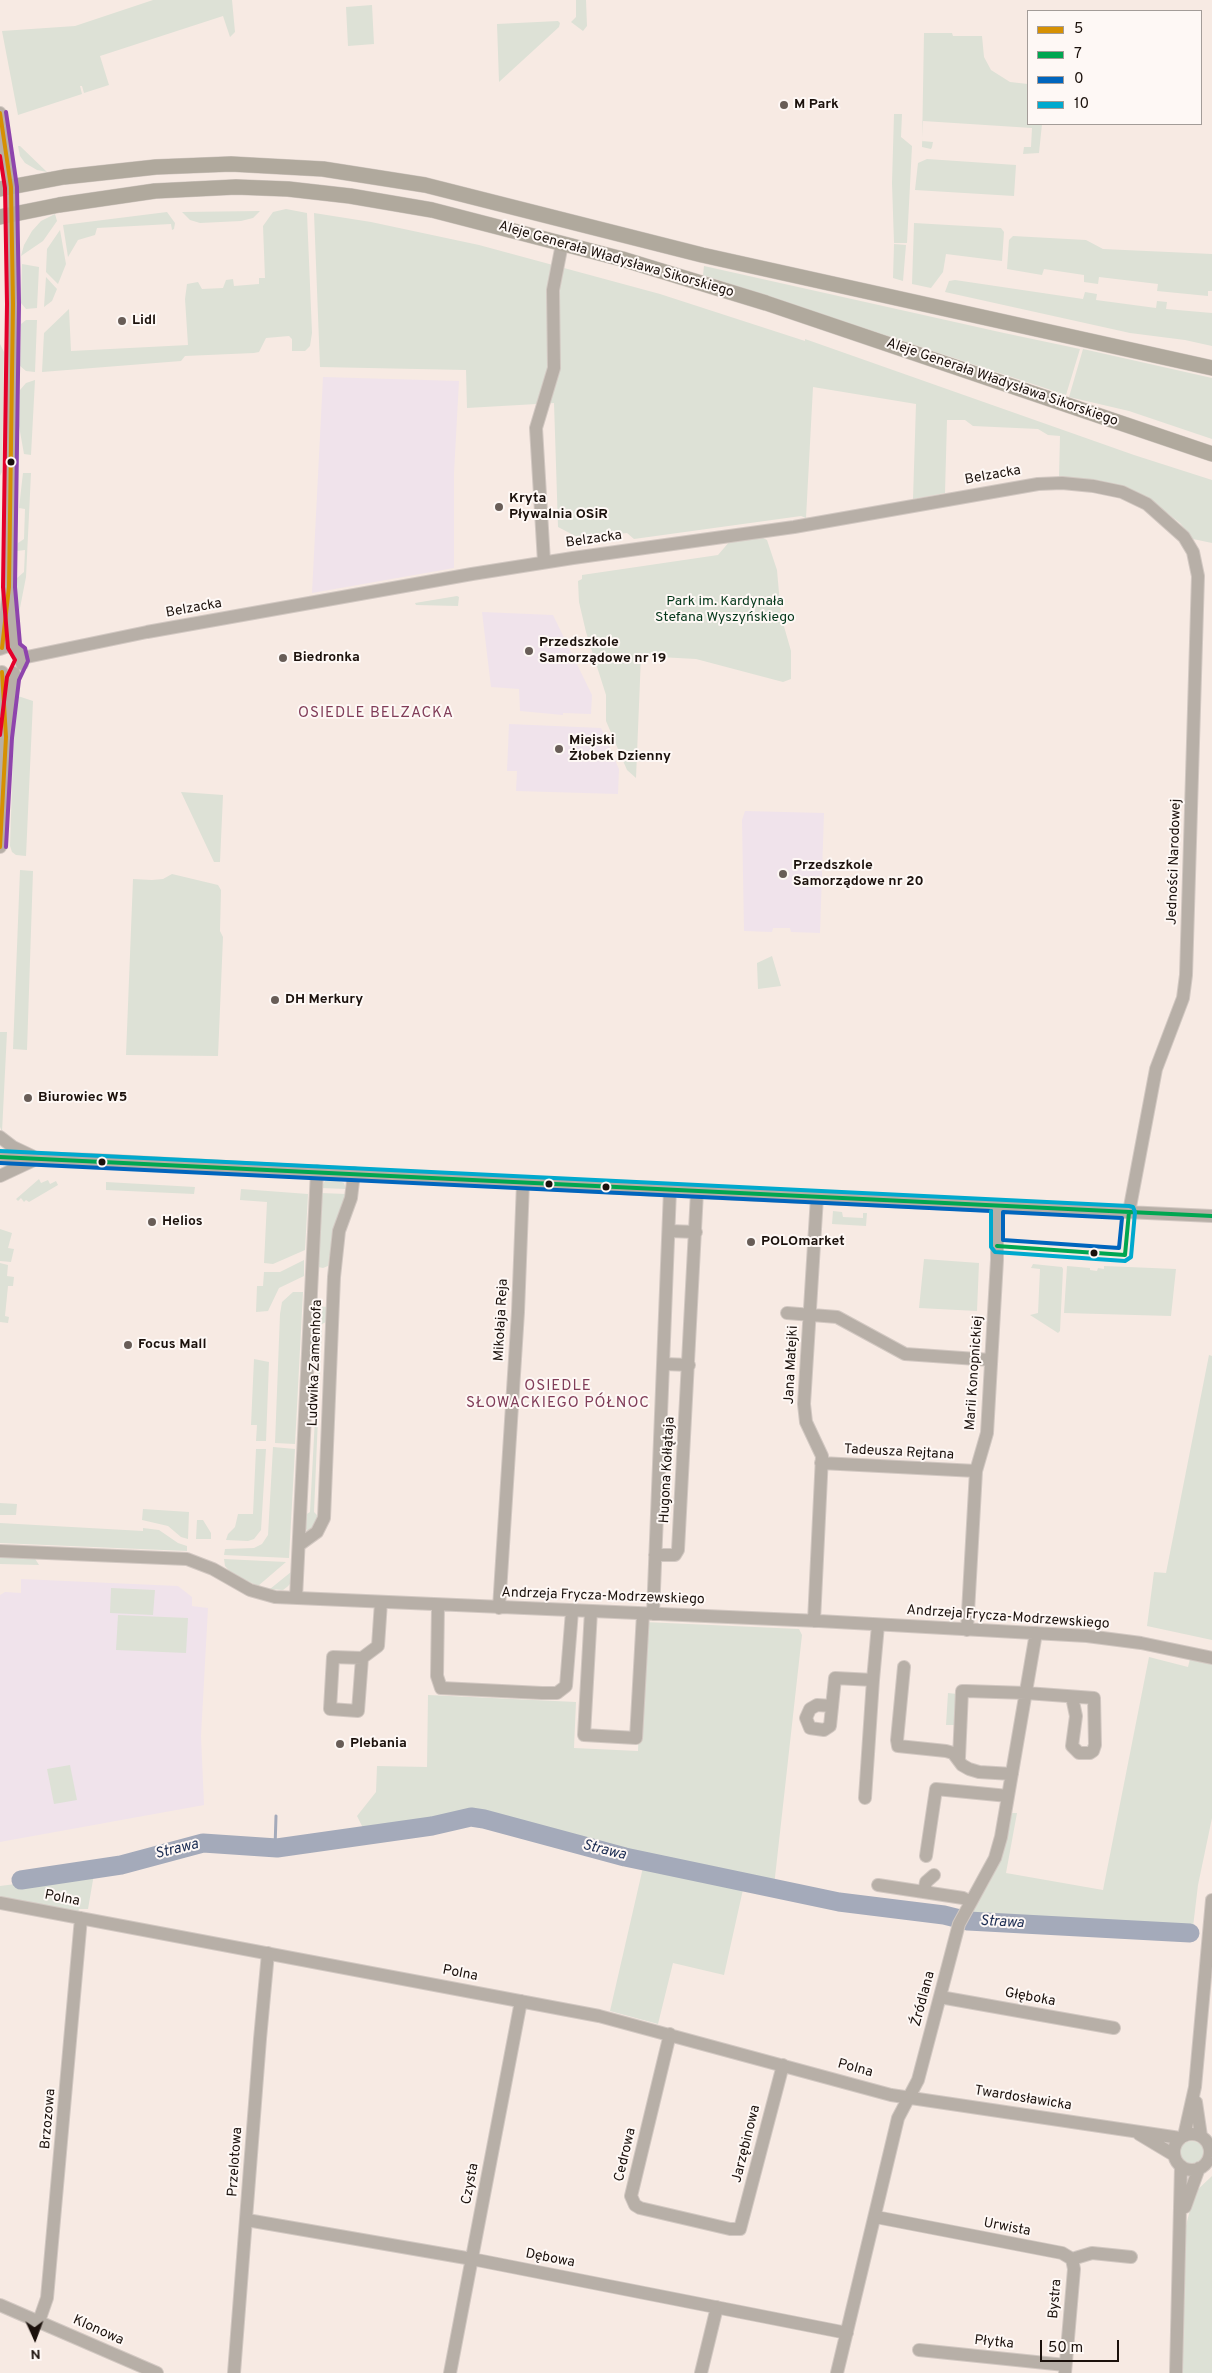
<!DOCTYPE html>
<html>
<head>
<meta charset="utf-8">
<style>
  body { margin:0 }
  #map { position:relative; width:1212px; height:2373px; overflow:hidden; background:#f7eae3; font-family:Overpass,sans-serif }
  canvas { display:block }
  .legend { position:absolute; left:1027px; top:10px; width:175px; height:115px; box-sizing:border-box; background:#fef8f5; border:1px solid #a39c98; margin:0; padding:6px 9px; list-style:none; font-size:15px; color:#1b110c }
  .legend li { display:flex; align-items:center; gap:10px; height:25px }
  .legend b { width:25px; border:1px solid #a39c98 }
  .north { position:absolute; left:10px; top:2313px; width:50px; height:50px; -webkit-text-stroke:4px #fef8f5; paint-order:stroke; rotate:178deg; font-size:14px; font-weight:700; line-height:20px; text-align:center; color:#1b110c }
  .north::after { content:''; display:block; margin:auto; width:18px; height:22px; background:#1b110c; clip-path:polygon(50% 0,100% 100%,50% 72%,0 100%) }
  .scale { position:absolute; left:1040px; top:2340px; width:79px; height:22px; box-sizing:border-box; border:2px solid #1b110c; border-top:0; padding-left:6px; font-size:15px; line-height:18px; white-space:nowrap; color:#1b110c; -webkit-text-stroke:4px #fef8f5; paint-order:stroke }
</style>
</head>
<body>
<div id="map">
<canvas width="1212" height="2373"></canvas>
<ul class="legend">
<li><b style="height:6px;background:#d69002"></b>5</li>
<li><b style="height:6px;background:#00a651"></b>7</li>
<li><b style="height:6px;background:#0065bd"></b>0</li>
<li><b style="height:6px;background:#00a9ce"></b>10</li>
</ul>
<div class="north">N</div>
<div class="scale">50 m</div>
</div>
<script>
const context = document.querySelector('canvas').getContext('2d');
context.lineJoin = 'round';
function paint(path, color) {
  context.fillStyle = color;
  context.fill(path, 'evenodd');
}
function toPath(rows) {
  const path = new Path2D();
  for (const r of rows) {
    if (r.length === 3) {
      path.moveTo(r[0] + r[2], r[1]);
      path.arc(r[0], r[1], r[2], 0, 2 * Math.PI);
      continue;
    }
    path.moveTo(r[0], r[1]);
    for (let i = 2; i < r.length; i += 2) path.lineTo(r[i], r[i + 1]);
  }
  return path;
}
function stroke(path, color, width, dash) {
  context.strokeStyle = color;
  context.lineWidth = width;
  context.lineCap = dash ? 'butt' : 'round';
  context.setLineDash(dash || []);
  context.stroke(path);
}
function label(font, color, halo, rows, align = 'center') {
  context.font = font + ' Overpass,sans-serif';
  context.lineWidth = 4;
  context.setLineDash([]);
  context.textBaseline = 'middle';
  context.strokeStyle = halo;
  context.fillStyle = color;
  for (const [text, x, y, turn = 0] of rows) {
    context.save();
    context.translate(x, y);
    context.rotate((+turn || 0) * Math.PI / 180);
    context.textAlign = isNaN(turn) ? turn : align;
    if (halo) context.strokeText(text, 0, 0);
    context.fillText(text, 0, 0);
    context.restore();
  }
}
const education = toPath([
  [323,377,459,381,454,473,454,568,312,593],
  [482,612,553,615,592,695,591,714,563,713,563,715,520,711,519,689,491,687],
  [509,724,601,728,619,769,618,794,516,791,517,771,507,771],
  [745,811,824,813,820,933,791,932,790,928,773,928,772,932,744,931,742,820],
  [21,1579,178,1586,192,1597,192,1606,208,1608,201,1736,204,1805,0,1842,0,1595,5,1592,21,1593]
]);
const green = toPath([
  [153,0,232,0,235,32,230,37,223,16,100,56,109,85,84,93,82,86,80,86,82,94,18,115,2,31,75,26],
  [576,0,586,0,587,26,583,31,571,22,576,17],
  [372,5,374,44,348,46,346,7],
  [558,21,560,23,559,27,499,82,497,24],
  [924,33,952,33,953,36,982,36,984,57,991,70,1010,82,1028,84,1028,124,1042,124,1039,153,1023,154,1024,147,1031,147,1032,128,923,121,922,141,933,142,932,147,931,149,922,147],
  [894,114,902,114,901,137,912,146,907,243,894,243,892,183],
  [18,146,20,146,47,172,37,170,25,163,20,156],
  [927,159,1016,165,1014,196,915,190,918,163],
  [286,209,307,213,312,333,310,346,305,351,292,351,292,339,289,336,266,338,259,352,254,353,185,356,181,361,42,372,44,333,69,309,71,351,188,345,185,299,187,284,198,282,202,289,223,288,226,280,233,279,234,286,259,284,259,278,265,278,263,226,273,212],
  [260,211,253,218,241,221,200,223,190,220,182,212],
  [167,212,175,223,174,229,172,230,171,224,97,228,95,235,78,240,68,257,63,225],
  [314,213,371,222,479,245,660,294,805,341,805,339,1134,455,1212,480,1212,543,1193,539,1180,523,1158,506,1123,486,1093,480,1059,477,1060,436,1048,435,1038,429,973,426,965,420,947,420,945,493,913,499,916,404,813,387,806,518,801,516,634,539,627,533,581,539,558,527,554,403,467,408,466,370,320,367],
  [55,214,57,221,43,241,21,256,24,245,32,231,41,221],
  [914,223,1001,228,1004,232,1002,261,946,254,943,272,931,288,912,284],
  [60,230,66,264,58,284,46,272,47,249],
  [1013,236,1086,240,1103,249,1212,254,1212,291,1208,291,1208,296,1157,291,1158,284,1099,277,1098,284,1084,282,1084,275,1044,269,1042,275,1007,269,1009,240],
  [894,244,906,245,903,281,893,278],
  [22,264,39,267,37,308,26,309,21,303],
  [704,266,1004,333,1080,349,1066,395,703,275],
  [46,277,57,289,52,301,44,307],
  [955,280,1083,299,1085,292,1097,294,1096,300,1156,308,1157,301,1167,302,1166,309,1212,313,1212,346,1185,340,1130,333,945,292,949,281],
  [26,320,37,320,35,372,26,371,20,366,21,324],
  [0,344,4,352,2,472,0,476],
  [1083,349,1212,378,1212,439,1129,411,1069,397],
  [35,380,31,455,24,454,19,426,20,390,26,383],
  [23,473,31,473,26,577,19,613,17,615,17,578,24,572,25,550,17,551,18,543,24,539,25,509,19,508],
  [761,537,767,540,777,570,781,616,791,651,791,679,783,682,696,659,641,656,636,778,627,770,606,721,606,695,586,632,579,602,578,581,582,579,582,575,718,555,730,541],
  [457,596,459,597,458,606,416,605,415,603],
  [15,695,33,701,26,856,16,855,12,852,10,846],
  [181,792,223,795,220,862,214,862],
  [20,870,33,871,27,1050,13,1049],
  [172,874,218,885,221,890,220,931,223,937,218,1056,126,1055,133,879,152,880,163,879],
  [772,956,781,986,758,989,757,963],
  [0,1032,7,1032,2,1132,0,1127],
  [39,1179,41,1183,48,1180,50,1184,56,1181,58,1185,29,1202,26,1200,24,1202,21,1198,18,1201,16,1199],
  [334,1179,344,1183,346,1189,321,1188,325,1181],
  [106,1182,195,1187,194,1194,106,1190],
  [241,1189,308,1194,305,1250,273,1264,264,1263,267,1202,240,1200],
  [321,1193,346,1194,335,1225,328,1266,323,1268,318,1267],
  [833,1211,842,1212,843,1217,863,1218,863,1213,867,1213,866,1226,832,1224],
  [0,1229,12,1233,8,1248,14,1249,11,1262,0,1261],
  [924,1259,979,1263,977,1311,919,1308],
  [304,1260,304,1276,279,1288,268,1311,256,1312,257,1286,263,1286,264,1272,280,1272],
  [0,1263,8,1265,7,1276,14,1277,13,1286,8,1286,5,1316,9,1317,8,1323,0,1322],
  [1033,1264,1062,1267,1063,1269,1060,1331,1058,1333,1030,1315,1038,1313,1040,1269,1031,1268],
  [1067,1266,1090,1268,1090,1270,1097,1271,1098,1268,1104,1269,1104,1266,1176,1269,1171,1316,1064,1313],
  [293,1292,303,1292,295,1444,275,1443,280,1314,282,1302],
  [314,1306,329,1307,326,1322,322,1324,314,1512,319,1517,320,1522,309,1532,304,1527,305,1515,310,1512,320,1324,316,1321],
  [1209,1355,1212,1356,1212,1640,1147,1626,1154,1572,1166,1573],
  [254,1359,269,1362,266,1441,256,1441,257,1425,251,1425],
  [273,1447,295,1449,289,1558,224,1555,225,1549,254,1548,262,1544,268,1535],
  [256,1449,266,1449,261,1530,254,1539,248,1541,226,1540,228,1534,235,1527,238,1514,253,1514],
  [0,1503,17,1504,16,1515,0,1515],
  [143,1509,189,1512,188,1539,181,1537,168,1526,142,1520],
  [197,1520,203,1520,211,1533,211,1539,196,1539],
  [0,1523,143,1531,143,1528,159,1530,178,1543,187,1546,187,1551,0,1543],
  [0,1556,34,1557,39,1565,0,1564],
  [224,1559,286,1562,258,1586,231,1573,225,1566],
  [291,1572,290,1584,287,1587,283,1590,270,1589],
  [111,1588,155,1590,153,1615,110,1613],
  [118,1615,188,1618,186,1653,116,1650],
  [644,1622,799,1629,802,1635,774,1886,493,1817,472,1815,365,1832,357,1816,376,1792,377,1766,427,1767,428,1695,576,1702,574,1748,638,1751],
  [1149,1657,1188,1667,1190,1659,1212,1664,1212,1818,1198,1885,1193,1927,970,1914,989,1883,1004,1850,1012,1813,1017,1813,1006,1873,1103,1890],
  [948,1693,957,1694,956,1725,946,1725],
  [70,1765,77,1800,54,1804,47,1769],
  [644,1863,744,1885,724,1975,673,1963,658,2024,610,2011],
  [94,1874,88,1909,79,1909,78,1912,0,1898,0,1886],
  [1192,2153,12],
  [1212,2176,1212,2373,1181,2373,1186,2226,1194,2193]
]);
const stream = toPath([
  [275,1848,276,1816]
]);
const river = toPath([
  [21,1880,121,1865,203,1843,277,1848,432,1826,471,1817,484,1819,625,1857,839,1902,944,1915,968,1921,1190,1933]
]);
const minor = toPath([
  [0,113,11,187,13,304,9,587,2,648],
  [544,562,536,428,554,368,553,290,562,244],
  [10,599,14,647],
  [0,649,8,646,17,649,21,655,22,664],
  [22,658,147,632,472,574,573,558,794,527,1038,484,1062,483,1093,486,1122,492,1147,504,1184,537,1193,552,1198,576,1186,975,1183,998,1156,1069,1129,1212],
  [2,672,3,710],
  [0,847,6,737,14,673],
  [0,1137,13,1147,32,1156],
  [0,1157,94,1160,697,1192,1212,1216],
  [0,1176,32,1161],
  [669,1231,696,1232],
  [787,1313,837,1317,905,1354,991,1360],
  [664,1364,689,1365],
  [821,1463,976,1471],
  [299,1545,317,1532,324,1518,334,1277,339,1231,351,1198,354,1173],
  [0,1551,187,1559,213,1569,250,1590,275,1597,819,1621,1087,1636,1141,1643,1212,1658],
  [655,1555,675,1555,678,1550,697,1192],
  [296,1598,317,1171],
  [438,1605,437,1676,441,1688,542,1693,557,1693,566,1686,572,1611],
  [499,1608,518,1312,523,1183],
  [591,1611,584,1735,636,1738,643,1614],
  [653,1614,670,1190],
  [814,1621,822,1456,806,1422,804,1404,817,1197],
  [967,1630,976,1471,987,1433,997,1260,997,1206],
  [362,1658,333,1657,330,1709,358,1711,362,1658,378,1646,381,1602],
  [904,1667,897,1740,898,1746,946,1751,953,1753,962,1765,969,1769,979,1772,1012,1774],
  [832,1706,817,1705,810,1709,806,1718,810,1728,824,1730,830,1726,835,1678,873,1680,878,1625],
  [959,1758,962,1691,966,1691,1026,1693,1094,1698,1095,1745,1093,1751,1090,1753,1079,1753,1072,1746,1076,1716,1072,1697],
  [865,1798,873,1680],
  [926,1856,936,1789,1008,1796],
  [878,1885,963,1898,971,1902],
  [924,1892,926,1882,934,1875],
  [0,1903,599,2016,891,2095,1180,2138],
  [940,1997,1114,2028],
  [670,2034,631,2196,635,2205,640,2208,730,2229,740,2229,783,2065],
  [1196,2102,1201,2136],
  [1192,2152,18],
  [1139,2134,1174,2155],
  [1184,2136,1195,2087,1212,1900],
  [1185,2207,1199,2168],
  [876,2217,1062,2253,1072,2259,1092,2253,1131,2257],
  [247,2220,472,2259,847,2333],
  [0,2305,157,2373],
  [39,2321,47,2298,81,1918],
  [919,2350,1065,2365],
  [234,2373,260,2039,268,1953],
  [450,2373,521,2001],
  [701,2373,717,2307],
  [837,2373,898,2118,918,2080,959,1924,995,1858,1001,1837,1036,1633],
  [1065,2373,1074,2269,1072,2259],
  [1176,2373,1181,2166]
]);
const major = toPath([
  [0,189,64,177,156,167,231,164,323,169,425,185,702,255,1212,368],
  [0,217,59,205,155,191,236,187,288,189,350,196,432,210,622,259,766,303,1212,454]
]);
const bus1 = toPath([
  [0,113,11,187,13,304,9,587,2,648],
  [0,847,6,737,2,672]
]);
const bus2 = toPath([
  [0,1157,1212,1216],
  [997,1246,1125,1255,1129,1212]
]);
const bus3 = toPath([
  [0,1163,991,1211],
  [1003,1212,1122,1218,1119,1248,1003,1240,1003,1212]
]);
const bus4 = toPath([
  [0,1151,1129,1206,1133,1207,1135,1212,1131,1257,1125,1261,995,1252,991,1247,991,1211]
]);
const bus5 = toPath([
  [0,156,5,188,7,304,3,587,8,648,15,660,7,677,0,735]
]);
const bus6 = toPath([
  [6,112,17,187,19,304,15,587,20,644,25,648,28,661,19,680,12,738,6,847]
]);
const markers = [
  [784,105,5,"#685d57"],
  [122,321,5,"#685d57"],
  [11,462,4.5,"#1b110c"],
  [499,507,5,"#685d57"],
  [529,651,5,"#685d57"],
  [283,658,5,"#685d57"],
  [559,749,5,"#685d57"],
  [783,874,5,"#685d57"],
  [275,1000,5,"#685d57"],
  [28,1098,5,"#685d57"],
  [102,1162,4.5,"#1b110c"],
  [549,1184,4.5,"#1b110c"],
  [606,1187,4.5,"#1b110c"],
  [152,1222,5,"#685d57"],
  [751,1242,5,"#685d57"],
  [1094,1253,4.5,"#1b110c"],
  [128,1345,5,"#685d57"],
  [340,1744,5,"#685d57"]
];
const poiNames = [
  ["M Park",794,105],
  ["Lidl",132,321],
  ["Kryta",509,499],
  ["Pływalnia OSiR",509,515],
  ["Przedszkole",539,643],
  ["Samorządowe nr 19",539,659],
  ["Biedronka",293,658],
  ["Miejski",569,741],
  ["Żłobek Dzienny",569,757],
  ["Przedszkole",793,866],
  ["Samorządowe nr 20",793,882],
  ["DH Merkury",285,1000],
  ["Biurowiec W5",38,1098],
  ["Helios",162,1222],
  ["POLOmarket",761,1242],
  ["Focus Mall",138,1345],
  ["Plebania",350,1744]
];
const streetNames = [
  ["Aleje Generała Władysława Sikorskiego",616,260,16],
  ["Aleje Generała Władysława Sikorskiego",1002,383,19],
  ["Belzacka",993,476,-10],
  ["Belzacka",594,540,-8],
  ["Belzacka",194,609,-10],
  ["Jedności Narodowej",1175,862,-88],
  ["Mikołaja Reja",502,1320,-87],
  ["Ludwika Zamenhofa",316,1363,-88],
  ["Jana Matejki",792,1365,-87],
  ["Marii Konopnickiej",975,1373,-86],
  ["Tadeusza Rejtana",899,1453,3],
  ["Hugona Kołłątaja",668,1470,-87],
  ["Andrzeja Frycza-Modrzewskiego",603,1597,2],
  ["Andrzeja Frycza-Modrzewskiego",1008,1618,4],
  ["Polna",62,1899,11],
  ["Polna",460,1974,11],
  ["Głęboka",1030,1998,10],
  ["Źródlana",924,1999,-75],
  ["Polna",855,2069,15],
  ["Twardosławicka",1023,2099,9],
  ["Brzozowa",49,2119,-85],
  ["Jarzębinowa",747,2144,-76],
  ["Cedrowa",626,2155,-77],
  ["Przelotowa",236,2162,-86],
  ["Czysta",471,2184,-79],
  ["Urwista",1007,2228,11],
  ["Dębowa",550,2259,11],
  ["Bystra",1056,2299,-85],
  ["Klonowa",98,2331,24],
  ["Płytka",994,2343,6]
];
const parkNames = [
  ["Park im. Kardynała",725,602],
  ["Stefana Wyszyńskiego",725,618]
];
const neighbourhoodNames = [
  ["OSIEDLE BELZACKA",376,714],
  ["OSIEDLE",558,1387],
  ["SŁOWACKIEGO PÓŁNOC",558,1404]
];
const waterNames = [
  ["Strawa",177,1850,-14],
  ["Strawa",604,1851,14],
  ["Strawa",1002,1923,3]
];
paint(education, '#f0e3eb');
paint(green, '#dde1d6');
stroke(stream, '#a4aaba', 3);
stroke(river, '#a4aaba', 19);
stroke(minor, '#d2c8c2', 14);
stroke(major, '#d2c8c2', 16);
stroke(minor, '#b7afa7', 12);
stroke(major, '#b0a99d', 15);
stroke(bus1, '#d69002', 4);
stroke(bus2, '#00a651', 4);
stroke(bus3, '#0065bd', 4);
stroke(bus4, '#00a9ce', 4);
stroke(bus5, '#e4002b', 4);
stroke(bus6, '#8e44ad', 4);
for (const [x, y, r, color] of markers) {
  const dot = new Path2D();
  dot.arc(x, y, r, 0, 2 * Math.PI);
  context.fillStyle = color;
  context.fill(dot);
  stroke(dot, '#fef8f5', 2);
}
label('bold 14px', '#1b110c', '#fef8f5', poiNames, 'left');
label('14px', '#1b110c', '#fef8f5', streetNames);
label('14px', '#03371a', '#fef8f5', parkNames);
context.letterSpacing = '1px';
label('15px', '#803c58', '#fef8f5', neighbourhoodNames);
context.letterSpacing = '0px';
label('italic 15px', '#1c2d53', '#fef8f5', waterNames);
</script>
</body>
</html>
